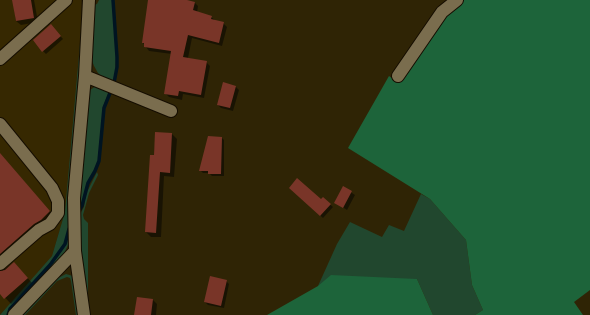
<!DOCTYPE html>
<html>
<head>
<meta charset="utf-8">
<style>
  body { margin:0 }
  canvas { display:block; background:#2f2405 }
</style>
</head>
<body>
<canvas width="590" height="315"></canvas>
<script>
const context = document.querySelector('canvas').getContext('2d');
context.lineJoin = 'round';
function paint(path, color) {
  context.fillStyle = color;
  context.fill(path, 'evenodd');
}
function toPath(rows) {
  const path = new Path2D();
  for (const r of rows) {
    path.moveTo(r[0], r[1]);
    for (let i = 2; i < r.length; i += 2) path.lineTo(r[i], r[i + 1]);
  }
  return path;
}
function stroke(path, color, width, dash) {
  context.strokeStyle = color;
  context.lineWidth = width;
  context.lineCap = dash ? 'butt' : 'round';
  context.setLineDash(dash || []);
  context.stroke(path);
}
const built = toPath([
  [0,0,81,0,82,21,65,212,52,256,7,308,0,314]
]);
const green = toPath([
  [99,0,113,0,116,59,115,76,112,82,103,78,98,73,94,66,90,55,94,5,97,4],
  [82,21,85,23,69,227,65,244,50,264,10,308,8,315,0,315,52,256,65,212],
  [96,86,109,91,103,107,98,161,95,170,87,183,81,206,77,213,88,98,90,90],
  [97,172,98,175,89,193,83,215,84,219,88,223,88,295,83,293,77,220,84,207,86,194],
  [421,194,430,199,466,240,472,285,483,310,475,315,433,315,417,279,318,286,337,244,350,222,382,237,389,225,404,231],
  [69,229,69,243,60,262,9,315,11,309,51,265,66,244],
  [66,274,73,276,79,315,76,315,71,281,70,278,67,277,57,281,25,315,22,315,58,278]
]);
const forest = toPath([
  [464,0,590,0,590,290,574,302,583,315,475,315,483,310,472,285,466,240,430,199,348,148,389,76,397,82,446,15],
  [331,275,417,279,433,315,267,315,318,286]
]);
const shadow = toPath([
  [13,0,34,0,38,22,21,25,16,21],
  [149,0,182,0,194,2,198,6,197,13,211,17,216,21,223,23,227,27,222,46,192,38,188,58,206,62,210,66,204,98,183,94,182,100,169,97,165,93,172,54,149,51,143,43],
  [54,29,63,39,46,54,43,51],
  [223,84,236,87,239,90,233,111,221,108,218,105],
  [156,134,172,134,177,139,174,177,164,176,161,237,151,237,146,232],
  [222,138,224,140,224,176,212,176,209,173,203,173,200,170],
  [0,154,55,217,0,266],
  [343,187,355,195,347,210,335,202],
  [293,191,321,201,323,198,333,207,323,218],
  [14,263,33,284,11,304,0,292,0,272],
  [226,281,229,284,224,308,208,305,205,302],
  [153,300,157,304,156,315,135,315]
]);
const stream = toPath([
  [113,0,117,57,117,67,114,83],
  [78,213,82,206,88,183,95,171,99,161,104,108,110,93],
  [8,315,10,309,50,265,65,244,69,229]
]);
const building = toPath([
  [12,0,31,0,34,18,16,21],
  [148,0,187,0,195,2,193,10,212,16,211,19,224,22,219,43,188,35,183,57,207,61,201,95,179,91,178,96,164,94,171,51,144,47,144,43,142,43],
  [51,24,61,36,42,52,33,40],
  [223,82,236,86,230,108,217,105],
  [155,132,172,133,170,173,160,172,156,233,145,232,150,155,154,155],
  [208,136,222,137,221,174,208,174,208,171,199,171],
  [0,153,50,211,41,220,34,224,0,254],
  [297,178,321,199,323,197,331,204,320,216,289,188],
  [343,186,352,191,343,208,334,203],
  [14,262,28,278,4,299,0,294,0,271,5,270],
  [210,276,227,280,221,306,204,302],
  [137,297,153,299,151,315,134,315]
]);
const minor = toPath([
  [0,59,66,0],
  [85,76,171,111],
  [398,76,442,12,457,0],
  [0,124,52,188,58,201,58,213,50,224,39,230,0,264],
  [14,315,75,251],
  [84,315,75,251,74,198,85,76,89,0]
]);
paint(built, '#362801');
paint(green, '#21472e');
paint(forest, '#1d643a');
paint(shadow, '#0007');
stroke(stream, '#001421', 3.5);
paint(building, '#793528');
stroke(minor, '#150d00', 14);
stroke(minor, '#7a6d4e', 12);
</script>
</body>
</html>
